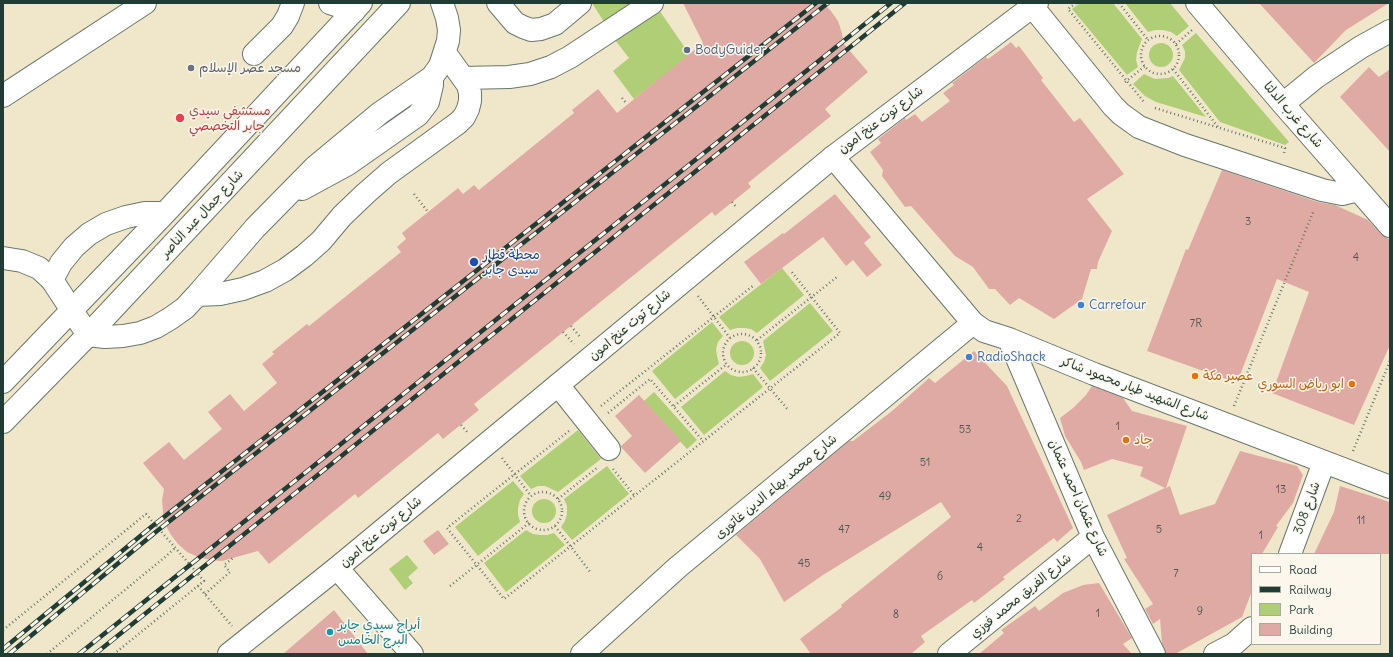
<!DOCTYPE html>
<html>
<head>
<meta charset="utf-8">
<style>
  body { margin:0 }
  #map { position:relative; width:1393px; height:657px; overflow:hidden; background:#f0e7cb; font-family:Delius,sans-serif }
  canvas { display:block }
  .frame { position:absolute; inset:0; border:4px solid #1f3d34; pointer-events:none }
  .legend { position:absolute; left:1251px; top:553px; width:130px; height:92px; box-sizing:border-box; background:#fbf7ec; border:1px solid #a3ada2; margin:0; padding:5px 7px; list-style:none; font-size:12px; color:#1f3d34 }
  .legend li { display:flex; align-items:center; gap:8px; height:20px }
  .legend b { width:20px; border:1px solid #a3ada2 }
</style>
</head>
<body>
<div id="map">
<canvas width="1393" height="657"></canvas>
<div class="frame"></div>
<ul class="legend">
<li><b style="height:5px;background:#fff"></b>Road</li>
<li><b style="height:5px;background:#1f3d34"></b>Railway</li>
<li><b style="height:11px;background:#afce75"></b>Park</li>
<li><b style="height:11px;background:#e0aaa4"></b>Building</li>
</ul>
</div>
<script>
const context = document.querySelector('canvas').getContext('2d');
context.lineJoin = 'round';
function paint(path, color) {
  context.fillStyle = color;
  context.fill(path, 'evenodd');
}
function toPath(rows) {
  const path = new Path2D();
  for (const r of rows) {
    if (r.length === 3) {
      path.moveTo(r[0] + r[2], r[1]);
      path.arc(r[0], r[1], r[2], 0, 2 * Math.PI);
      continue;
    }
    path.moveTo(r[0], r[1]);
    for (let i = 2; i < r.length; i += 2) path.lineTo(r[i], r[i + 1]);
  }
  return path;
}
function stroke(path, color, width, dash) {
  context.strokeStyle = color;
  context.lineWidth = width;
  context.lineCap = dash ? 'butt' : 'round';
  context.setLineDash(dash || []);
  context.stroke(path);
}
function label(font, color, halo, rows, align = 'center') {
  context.font = font + ' Delius,"Playpen Sans Arabic",sans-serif';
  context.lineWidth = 3;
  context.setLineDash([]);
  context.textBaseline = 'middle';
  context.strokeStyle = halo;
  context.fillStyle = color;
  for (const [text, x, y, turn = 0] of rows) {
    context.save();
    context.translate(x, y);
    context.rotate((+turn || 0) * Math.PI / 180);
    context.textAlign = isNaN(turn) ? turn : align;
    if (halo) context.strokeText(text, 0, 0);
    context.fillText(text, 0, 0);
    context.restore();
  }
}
const green = toPath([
  [592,3,641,3,606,25],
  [1080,3,1113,3,1142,39,1137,52,1136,60,1138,67,1127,75,1072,9],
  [1125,3,1170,3,1189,26,1177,36,1171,32,1163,30,1155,30,1148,32],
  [659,10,690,55,634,99,613,71,629,58,615,40],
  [1196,33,1289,142,1285,145,1220,122,1179,70,1185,58,1185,51,1182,45],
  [1161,55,12],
  [1144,74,1155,79,1168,78,1173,76,1206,117,1156,102,1145,96,1133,84],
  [782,268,804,295,757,333,751,329,744,328,737,328,730,330,719,317],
  [810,303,833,331,770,381,760,368,764,362,766,355,763,341],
  [712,322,723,336,718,342,716,349,717,356,719,364,675,399,652,371],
  [742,353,12],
  [725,371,731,375,738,377,746,376,753,374,763,387,704,435,681,407],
  [654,392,697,440,687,449,644,401],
  [578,430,601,459,558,492,545,486,538,486,531,489,520,476],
  [607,466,629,494,572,540,561,527,565,521,567,514,567,506,564,499],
  [513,481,524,494,520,500,518,508,518,515,520,522,478,556,455,527],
  [544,511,12],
  [526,530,533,534,540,535,547,535,554,533,565,545,506,592,484,563],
  [407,555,418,568,408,577,413,583,405,590,389,569]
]);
const building = toPath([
  [683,3,823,3,831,11,838,21,842,33,844,44,868,72,825,109,831,116,748,183,751,187,715,216,712,212,474,404,479,410,443,439,438,433,358,498,355,494,269,564,258,551,222,561,210,560,198,557,187,552,178,544,171,535,165,524,163,512,162,500,164,489,143,463,169,442,184,460,222,429,208,412,230,394,244,411,277,383,262,364,274,354,272,352,307,324,309,326,401,252,397,247,406,239,402,233,458,188,463,194,474,185,479,190,574,113,572,110,598,89,617,113,703,43],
  [1259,3,1389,3,1346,30,1314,63],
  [1011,42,1016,48,1019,46,1043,78,1041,80,1074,122,1080,118,1124,174,1087,199,1112,231,1098,262,1097,269,1091,269,1082,299,1054,319,1019,298,1010,305,995,289,989,289,973,267,955,256,911,206,905,207,882,176,883,170,870,152,881,143,878,139,905,118,906,120,915,114,922,122,950,101,943,93,954,85,952,83,986,57,988,59],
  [1369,67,1379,77,1390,69,1390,152,1340,97],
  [1222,170,1318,202,1335,205,1368,220,1381,234,1390,240,1390,345,1354,425,1272,393,1309,292,1277,279,1237,383,1147,351,1186,249,1188,250],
  [835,194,871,237,864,243,882,265,867,277,853,260,846,266,823,237,761,284,744,262,783,233,784,234],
  [974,351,1007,386,1073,528,1057,542,1054,538,1003,577,1005,579,974,603,972,600,921,636,925,642,911,654,811,654,800,639,842,607,841,605,951,517,941,502,823,575,784,602,760,559,736,535,849,441,853,441,892,411,929,378,935,383],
  [1092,386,1123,398,1132,411,1187,426,1166,488,1170,486,1180,515,1215,504,1240,451,1297,466,1303,475,1293,503,1276,526,1278,527,1262,554,1252,554,1252,591,1242,617,1175,654,1166,654,1162,643,1160,619,1153,624,1145,609,1153,604,1124,559,1127,558,1107,515,1165,488,1140,476,1143,467,1112,459,1084,470,1081,462,1065,436,1060,418,1073,408,1086,395],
  [639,395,681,441,645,473,621,447,621,446,632,436,615,416],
  [1340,486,1390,502,1390,554,1314,554,1334,512],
  [438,530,449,544,434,555,423,541],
  [1099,583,1132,638,1123,644,1132,654,979,654,1004,633,1001,630,1035,606,1039,611,1063,593,1083,585],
  [334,610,368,654,283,654]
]);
const path = toPath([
  [1076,3,1068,9,1144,102],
  [1119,3,1148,40],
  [1160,55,19],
  [1176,44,1192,30],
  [1173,69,1218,127],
  [1125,82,1145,66],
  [622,98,627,104],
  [1155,108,1285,148,1284,154],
  [414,194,428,212],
  [732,202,737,208],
  [698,296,730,338],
  [571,326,581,338],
  [563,332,574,344],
  [742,353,19],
  [757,340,837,277],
  [753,368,789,411],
  [601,406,754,285],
  [674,406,727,364],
  [1234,406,1314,210],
  [608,413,650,379,703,441],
  [461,425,468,433],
  [569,431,447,528,504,599,840,333,791,271],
  [1353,451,1390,361],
  [502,458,531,496],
  [613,469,634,495],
  [543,511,19],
  [558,499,598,467],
  [555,526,591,573],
  [198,586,232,626],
  [450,586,529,523],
  [205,594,230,572,224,565,233,558],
  [3,630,146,514,204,581,114,654],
  [47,654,165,557,175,548]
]);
const minor = toPath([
  [330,3,354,11],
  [498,3,515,23,523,27,531,30,541,29,555,24,580,3],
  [1197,3,1283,104,1390,226],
  [1032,6,1113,106,1121,114,1139,127,1185,145,1322,190,1342,194,1358,190],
  [254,54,282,26,288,16,293,3],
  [463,78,509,77,530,74,551,67,570,57,652,3],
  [3,96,145,3],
  [1283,104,1316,77,1361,47,1390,31],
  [833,157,973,323,984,331,1009,339,1094,374,1390,487],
  [302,189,348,164,418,115,428,102,432,85,432,77],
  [3,258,22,261,39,268,52,280,88,335,105,337,123,336,140,333,156,327,171,318,185,308,197,295,255,228,315,167,380,113,432,77,440,66,448,41,449,30,447,18,442,3],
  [197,295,220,294,243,289,265,281,285,270,304,256,321,241,342,216,365,194,389,173,458,123,464,117,468,109,470,101,470,93,468,85,463,78,445,53],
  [1009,339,1093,537,1154,654],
  [558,385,609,449],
  [1290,554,1324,462],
  [337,568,412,654],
  [582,654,678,567,973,323],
  [949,654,1093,537],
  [1215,654,1234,644,1252,628]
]);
const major = toPath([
  [52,280,61,263,74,247,89,234,106,224,126,217,145,213,165,213],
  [3,382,165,213,361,3],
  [3,422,88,335,399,3],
  [229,654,337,568,833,157,1037,3]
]);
const rail = toPath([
  [3,649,150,528,816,3],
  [9,654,157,531,828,3],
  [79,654,891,3],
  [95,654,905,3]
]);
const markers = [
  [687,50,4,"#5c6f8a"],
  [191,68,4,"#6b7280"],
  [180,118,5,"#e0444e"],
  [474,262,5,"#1a4fb4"],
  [1081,305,4,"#3f7fe0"],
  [969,357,4,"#3f7fe0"],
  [1195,376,4,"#e8710a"],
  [1352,384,4,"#e8710a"],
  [1126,440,4,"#e8710a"],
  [330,632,4,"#0f9aa8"]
];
const numberNames = [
  ["3",1248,222],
  ["4",1356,258],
  ["7R",1196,324],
  ["1",1118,427],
  ["53",965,430],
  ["51",925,463],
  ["13",1281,490],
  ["49",885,497],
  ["2",1019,519],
  ["11",1361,521],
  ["47",844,530],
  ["5",1159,530],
  ["1",1261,536],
  ["4",980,548],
  ["45",804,564],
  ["7",1176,574],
  ["6",940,577],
  ["9",1200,612],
  ["1",1098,614],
  ["8",896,615]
];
const serviceNames = [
  ["BodyGuider",695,50]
];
const worshipNames = [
  ["مسجد عصر الإسلام",199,68]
];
const healthNames = [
  ["مستشفى سيدي",189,111],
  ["جابر التخصصي",189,126]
];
const streetNames = [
  ["شارع غرب الدلتا",1293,115,49],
  ["شارع توت عنخ امون",881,120,-37],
  ["شارع جمال عبد الناصر",202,214,-47],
  ["شارع توت عنخ امون",630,325,-40],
  ["شارع الشهيد طيار محمود شاكر",1135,389,21],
  ["شارع محمد بهاء الدين غاتورى",776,487,-40],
  ["شارع عثمان احمد عثمان",1078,498,66],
  ["شارع 308",1307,508,-70],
  ["شارع توت عنخ امون",381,532,-40],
  ["شارع الفريق محمد فوزي",1021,596,-39]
];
const transitNames = [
  ["محطة قطار",483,255],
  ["سيدى جابر",483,270]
];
const shopNames = [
  ["Carrefour",1089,305],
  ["RadioShack",977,357]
];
const foodNames = [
  ["عصير مكة",1203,376],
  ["ابو رياض السوري",1344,384,"right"],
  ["جاد",1134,440]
];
const cultureNames = [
  ["أبراج سيدي جابر",338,625],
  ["البرج الخامس",338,640]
];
paint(green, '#afce75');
paint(building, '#e0aaa4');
stroke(minor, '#687869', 24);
stroke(major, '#687869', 24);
stroke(path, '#687869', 2.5, [1, 3]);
stroke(minor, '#fff', 22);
stroke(major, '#fff', 22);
stroke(rail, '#1f3d34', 4.5);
stroke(rail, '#fbf7ec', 3, [9]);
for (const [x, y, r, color] of markers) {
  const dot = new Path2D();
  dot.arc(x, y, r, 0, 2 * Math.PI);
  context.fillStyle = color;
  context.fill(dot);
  stroke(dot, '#fbf7ec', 1.5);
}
label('11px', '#4f5850', null, numberNames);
label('13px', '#4e5e75', '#fbf7ec', serviceNames, 'left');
label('13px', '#5b616d', '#fbf7ec', worshipNames, 'left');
label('13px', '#be3a42', '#fbf7ec', healthNames, 'left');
label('13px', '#1f3d34', '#fbf7ec', streetNames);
label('13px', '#164399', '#fbf7ec', transitNames, 'left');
label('13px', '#366cbe', '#fbf7ec', shopNames, 'left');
label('13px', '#c56008', '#fbf7ec', foodNames, 'left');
label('13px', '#0d838f', '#fbf7ec', cultureNames, 'left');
</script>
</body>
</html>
